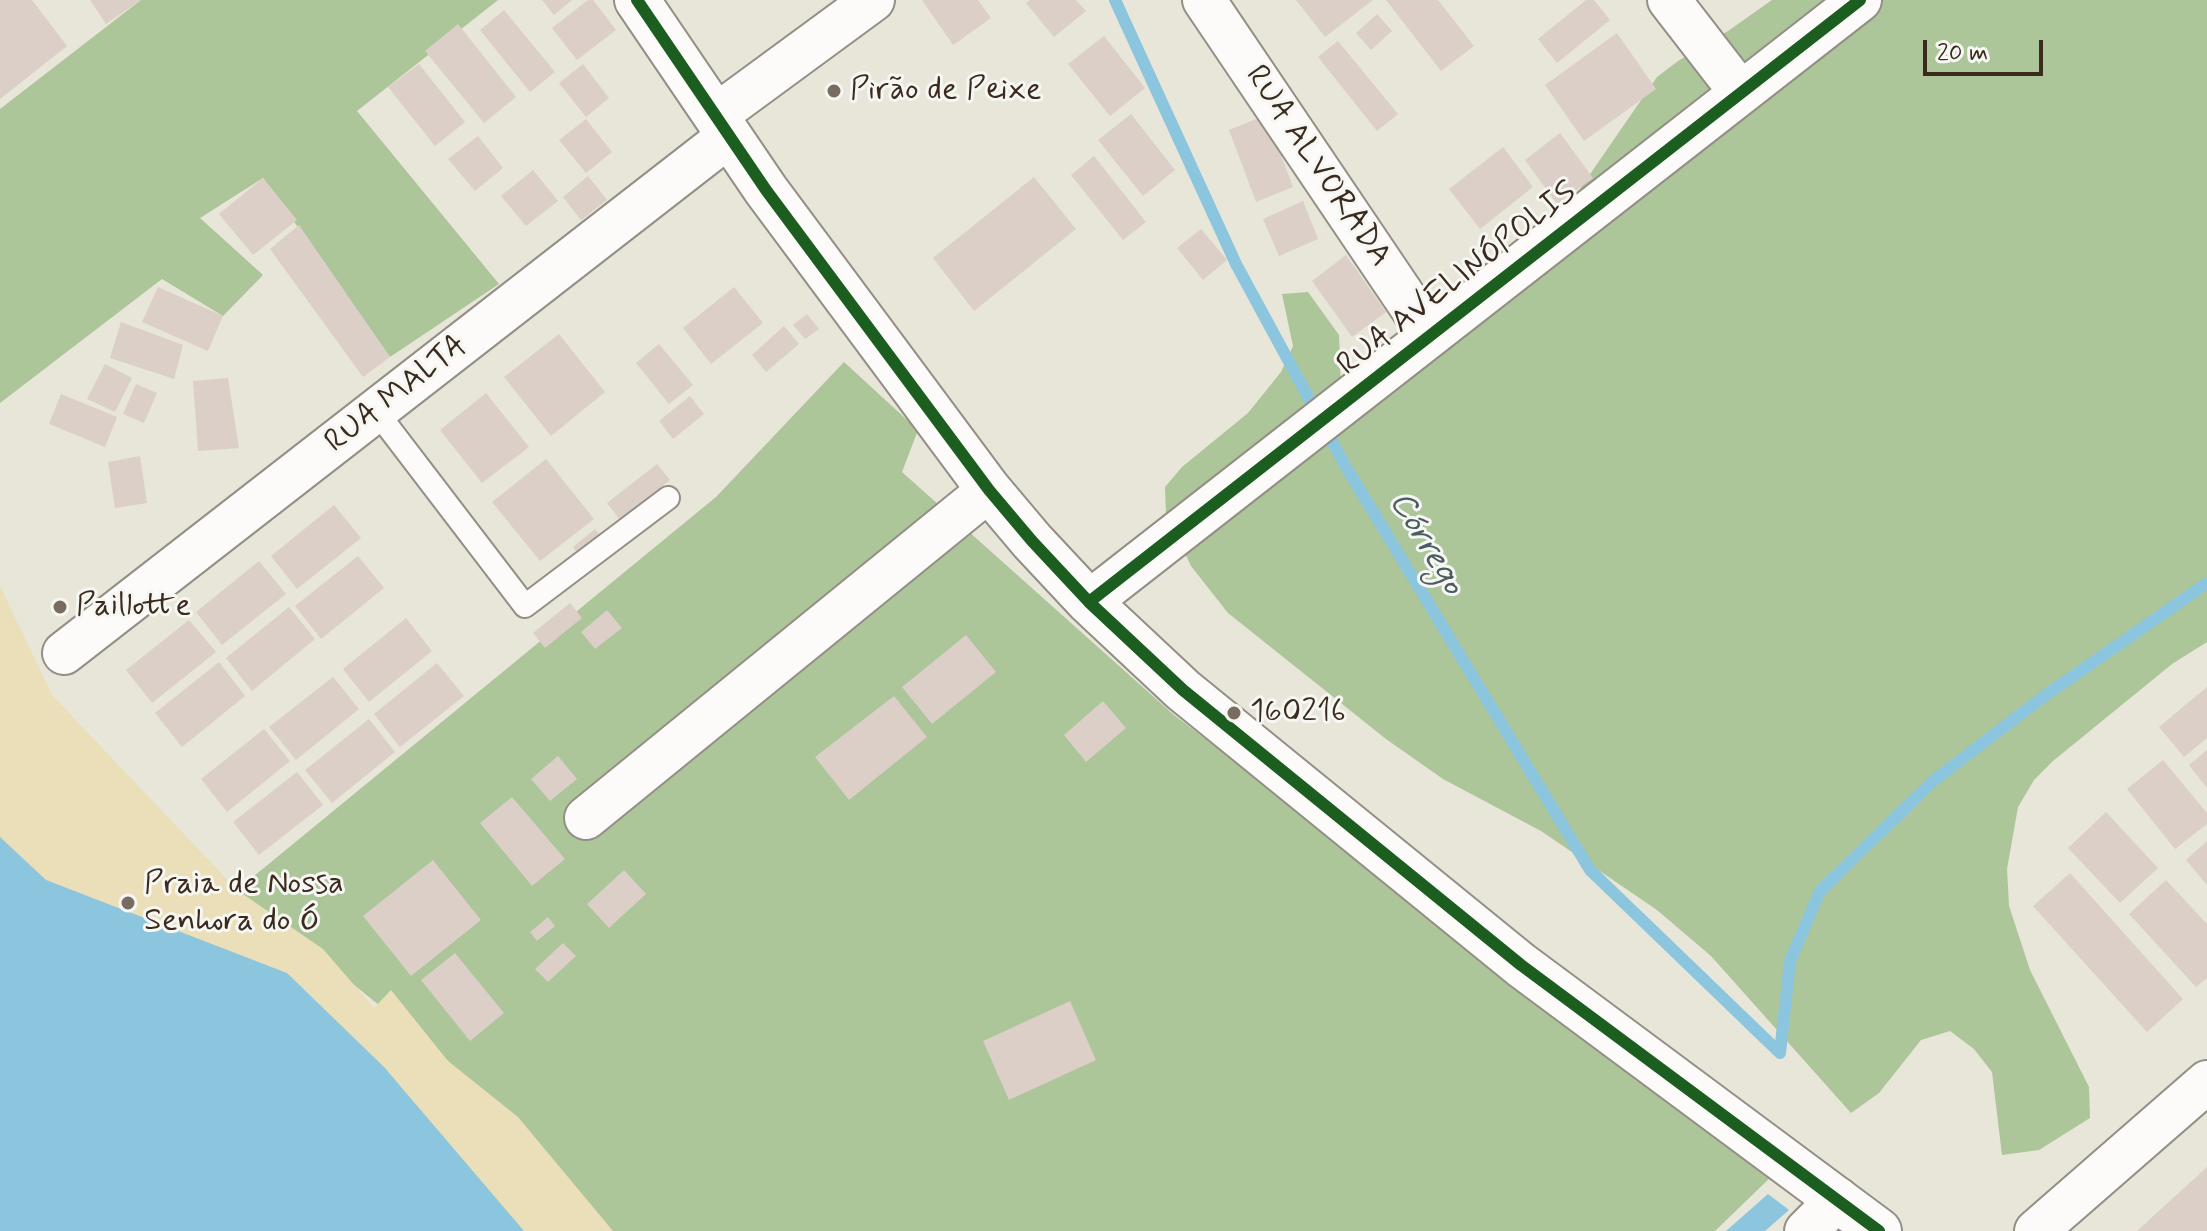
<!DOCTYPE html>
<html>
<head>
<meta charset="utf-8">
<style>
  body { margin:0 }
  #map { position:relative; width:2207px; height:1231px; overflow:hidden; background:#e8e5d9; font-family:Mynerve,sans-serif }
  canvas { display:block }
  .scale { position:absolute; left:1923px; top:40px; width:120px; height:36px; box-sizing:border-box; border:4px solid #3b2a1e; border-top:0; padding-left:10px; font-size:24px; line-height:28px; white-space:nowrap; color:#3b2a1e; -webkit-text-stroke:6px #f6f6f2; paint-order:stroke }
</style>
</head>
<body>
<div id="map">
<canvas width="2207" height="1231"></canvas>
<div class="scale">20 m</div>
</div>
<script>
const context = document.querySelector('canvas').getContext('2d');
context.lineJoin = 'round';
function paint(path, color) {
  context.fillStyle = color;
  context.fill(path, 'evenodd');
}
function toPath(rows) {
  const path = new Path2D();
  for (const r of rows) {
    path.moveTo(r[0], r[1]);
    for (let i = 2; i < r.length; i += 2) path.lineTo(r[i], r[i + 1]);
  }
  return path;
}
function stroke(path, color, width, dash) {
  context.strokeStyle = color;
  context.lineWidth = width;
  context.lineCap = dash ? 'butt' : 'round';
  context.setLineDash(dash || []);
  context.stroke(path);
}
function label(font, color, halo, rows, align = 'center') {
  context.font = font + ' Mynerve,sans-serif';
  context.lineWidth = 6;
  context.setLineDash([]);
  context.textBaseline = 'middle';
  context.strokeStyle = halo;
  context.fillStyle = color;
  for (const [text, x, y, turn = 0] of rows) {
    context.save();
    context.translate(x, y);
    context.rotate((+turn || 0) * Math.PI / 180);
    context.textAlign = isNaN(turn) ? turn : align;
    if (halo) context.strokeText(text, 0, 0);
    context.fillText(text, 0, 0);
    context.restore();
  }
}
const forest = toPath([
  [141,0,498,0,357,111,499,284,390,357,263,178,200,218,263,275,223,316,162,279,0,403,0,109],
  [1772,0,2207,0,2207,642,2172,664,2053,761,2034,780,2018,807,2007,869,2009,906,2030,970,2089,1087,2090,1118,2039,1150,2002,1155,1992,1072,1974,1049,1950,1031,1921,1040,1879,1093,1851,1113,1711,956,1657,910,1541,831,1443,779,1386,739,1228,613,1191,566,1166,513,1165,487,1182,467,1248,413,1281,372,1293,346,1282,294,1308,292,1339,335,1341,392,1564,212,1657,77,1678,61,1728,31],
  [844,362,918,430,902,472,1174,715,1775,1173,1715,1231,604,1231,448,1061,237,890,716,497]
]);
const sand = toPath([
  [0,586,52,695,237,890,323,949,374,1008,391,990,448,1061,518,1117,613,1231,481,1231,0,917]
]);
const water = toPath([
  [0,837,46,880,287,973,384,1067,524,1231,0,1231],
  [1768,1194,1789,1210,1765,1231,1726,1231]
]);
const stream = toPath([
  [1115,0,1236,264,1346,467,1590,870,1780,1053],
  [1780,1053,1790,961,1820,891,1933,781,2043,697,2207,583]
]);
const building = toPath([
  [0,0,32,0,67,46,0,99],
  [90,0,141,0,106,24],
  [542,0,572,0,554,15],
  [588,0,593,0,616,30,577,60,552,28],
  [922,0,978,0,991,18,953,45],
  [1030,0,1076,0,1086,11,1054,37,1026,3],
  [1296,0,1373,0,1325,37],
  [1386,0,1438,0,1474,46,1441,71],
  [1586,0,1594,0,1610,20,1557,63,1538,39],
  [504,10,555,72,530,92,480,30],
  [1377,14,1392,31,1371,50,1356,33],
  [458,24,516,97,484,123,425,51],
  [1617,33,1656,89,1584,141,1545,85],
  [1104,36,1145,88,1110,116,1068,64],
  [1338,41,1398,114,1377,131,1318,57],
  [419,64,465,122,435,146,388,87],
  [583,64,609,98,586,117,559,83],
  [1131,114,1175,170,1143,196,1098,140],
  [1266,115,1293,187,1256,202,1229,130],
  [586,119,612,152,586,173,559,140],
  [1560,133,1593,178,1557,204,1525,160],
  [478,136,503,168,475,191,448,159],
  [1503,147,1533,187,1480,229,1449,189],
  [1094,156,1146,222,1123,240,1071,175],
  [533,170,558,201,526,226,501,196],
  [588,176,607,200,581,220,563,197],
  [1034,177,1076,229,974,311,933,258],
  [263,178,297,220,253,255,219,214],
  [1303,201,1318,239,1279,256,1263,219],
  [299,225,390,357,363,377,270,249],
  [1201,229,1227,260,1203,280,1177,248],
  [1346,255,1386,312,1352,337,1312,281],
  [158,287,223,316,208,351,142,322],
  [734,287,763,323,711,364,683,328],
  [807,314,819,329,805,339,793,325],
  [121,322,183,345,174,379,110,358],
  [784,326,799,344,766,372,752,355],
  [559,334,605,392,551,436,504,377],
  [659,344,693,385,669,404,636,363],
  [105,364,132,378,115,412,87,399],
  [228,378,239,448,198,451,193,381],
  [136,384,157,393,144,423,123,414],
  [486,393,529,447,482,483,440,430],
  [61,394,117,417,105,447,49,424],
  [690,396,704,414,673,439,659,421],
  [140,456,147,503,115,508,108,462],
  [546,459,594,519,540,561,492,502],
  [657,464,670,480,620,520,607,503],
  [334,505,361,538,297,589,271,556],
  [595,529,603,539,580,557,573,547],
  [358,556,384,588,321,639,295,606],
  [259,561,286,594,222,645,196,612],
  [570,603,582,618,545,648,533,633],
  [289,607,315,639,252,691,226,658],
  [607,610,622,628,595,649,581,632],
  [406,618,432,651,369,702,343,669],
  [189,620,216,652,152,703,126,670],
  [966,635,996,672,932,724,902,687],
  [219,662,245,696,182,747,155,713],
  [437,663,464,696,400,747,374,714],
  [333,677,359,709,296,760,269,727],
  [2207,687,2207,738,2184,757,2159,727],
  [894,696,927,737,849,800,815,757],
  [1103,701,1126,728,1086,762,1064,735],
  [369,719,395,752,332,803,305,770],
  [264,729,290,761,227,812,201,779],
  [2207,750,2207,788,2189,765],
  [558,756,577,779,550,801,531,779],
  [2163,760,2207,813,2207,824,2175,849,2127,789],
  [297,772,323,805,259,855,233,822],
  [512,797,565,859,532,886,480,823],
  [2106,812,2158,868,2120,903,2068,848],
  [2207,841,2207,885,2186,860],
  [433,860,481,920,411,976,363,916],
  [624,870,646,894,609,928,587,904],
  [2070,873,2183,999,2147,1032,2033,906],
  [2166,880,2207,924,2207,978,2196,987,2129,914],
  [548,917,555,926,537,941,530,932],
  [563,943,576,956,548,982,535,969],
  [455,953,504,1013,470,1041,421,980],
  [1070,1001,1096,1060,1009,1100,983,1041],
  [2207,1167,2207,1231,2137,1231]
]);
const lane = toPath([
  [376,411,525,606,668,498]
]);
const street = toPath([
  [1204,0,1430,335],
  [1669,0,1741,93],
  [715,116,873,0],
  [1089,602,1860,0],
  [64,653,729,136],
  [586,818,989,490],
  [1806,1231,1838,1199],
  [2036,1231,2207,1082]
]);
const primary = toPath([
  [637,0,766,190,989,490,1032,541,1089,602,1183,690,1521,965,1879,1231]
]);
const cycleway = toPath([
  [637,0,766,190,989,490,1032,541,1089,602,1183,690,1521,965,1879,1231],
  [1089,602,1860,0]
]);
const markers = [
  [834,91,8,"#786b5f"],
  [60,607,8,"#786b5f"],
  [1234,713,8,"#786b5f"],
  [128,903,8,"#786b5f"]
];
const poiNames = [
  ["Pirão de Peixe",850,91],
  ["Paillotte",76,607],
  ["160216",1250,713],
  ["Praia de Nossa",144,885],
  ["Senhora do Ó",144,922]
];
const streetNames = [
  ["RUA ALVORADA",1317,167,56],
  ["RUA AVELINÓPOLIS",1458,280,-38],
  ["RUA MALTA",397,395,-38]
];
const waterNames = [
  ["Córrego",1425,544,59]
];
paint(forest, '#acc599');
paint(sand, '#ebdfb9');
paint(water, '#8cc5de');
stroke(stream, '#8cc5de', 12);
paint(building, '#dbcfc7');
stroke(lane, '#938e86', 26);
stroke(street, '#938e86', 46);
stroke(primary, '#938e86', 48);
stroke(lane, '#fcfbf9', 22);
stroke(street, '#fcfbf9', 42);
stroke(primary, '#fcfbf9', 44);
stroke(cycleway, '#1b5e20', 12);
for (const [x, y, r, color] of markers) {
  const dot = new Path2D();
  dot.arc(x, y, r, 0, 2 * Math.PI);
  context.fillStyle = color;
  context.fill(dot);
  stroke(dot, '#f6f6f2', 3);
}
label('32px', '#3b2a1e', '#f6f6f2', poiNames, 'left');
label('32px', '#3b2a1e', '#f6f6f2', streetNames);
label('italic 34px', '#4a5b62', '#f6f6f2', waterNames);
</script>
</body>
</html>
